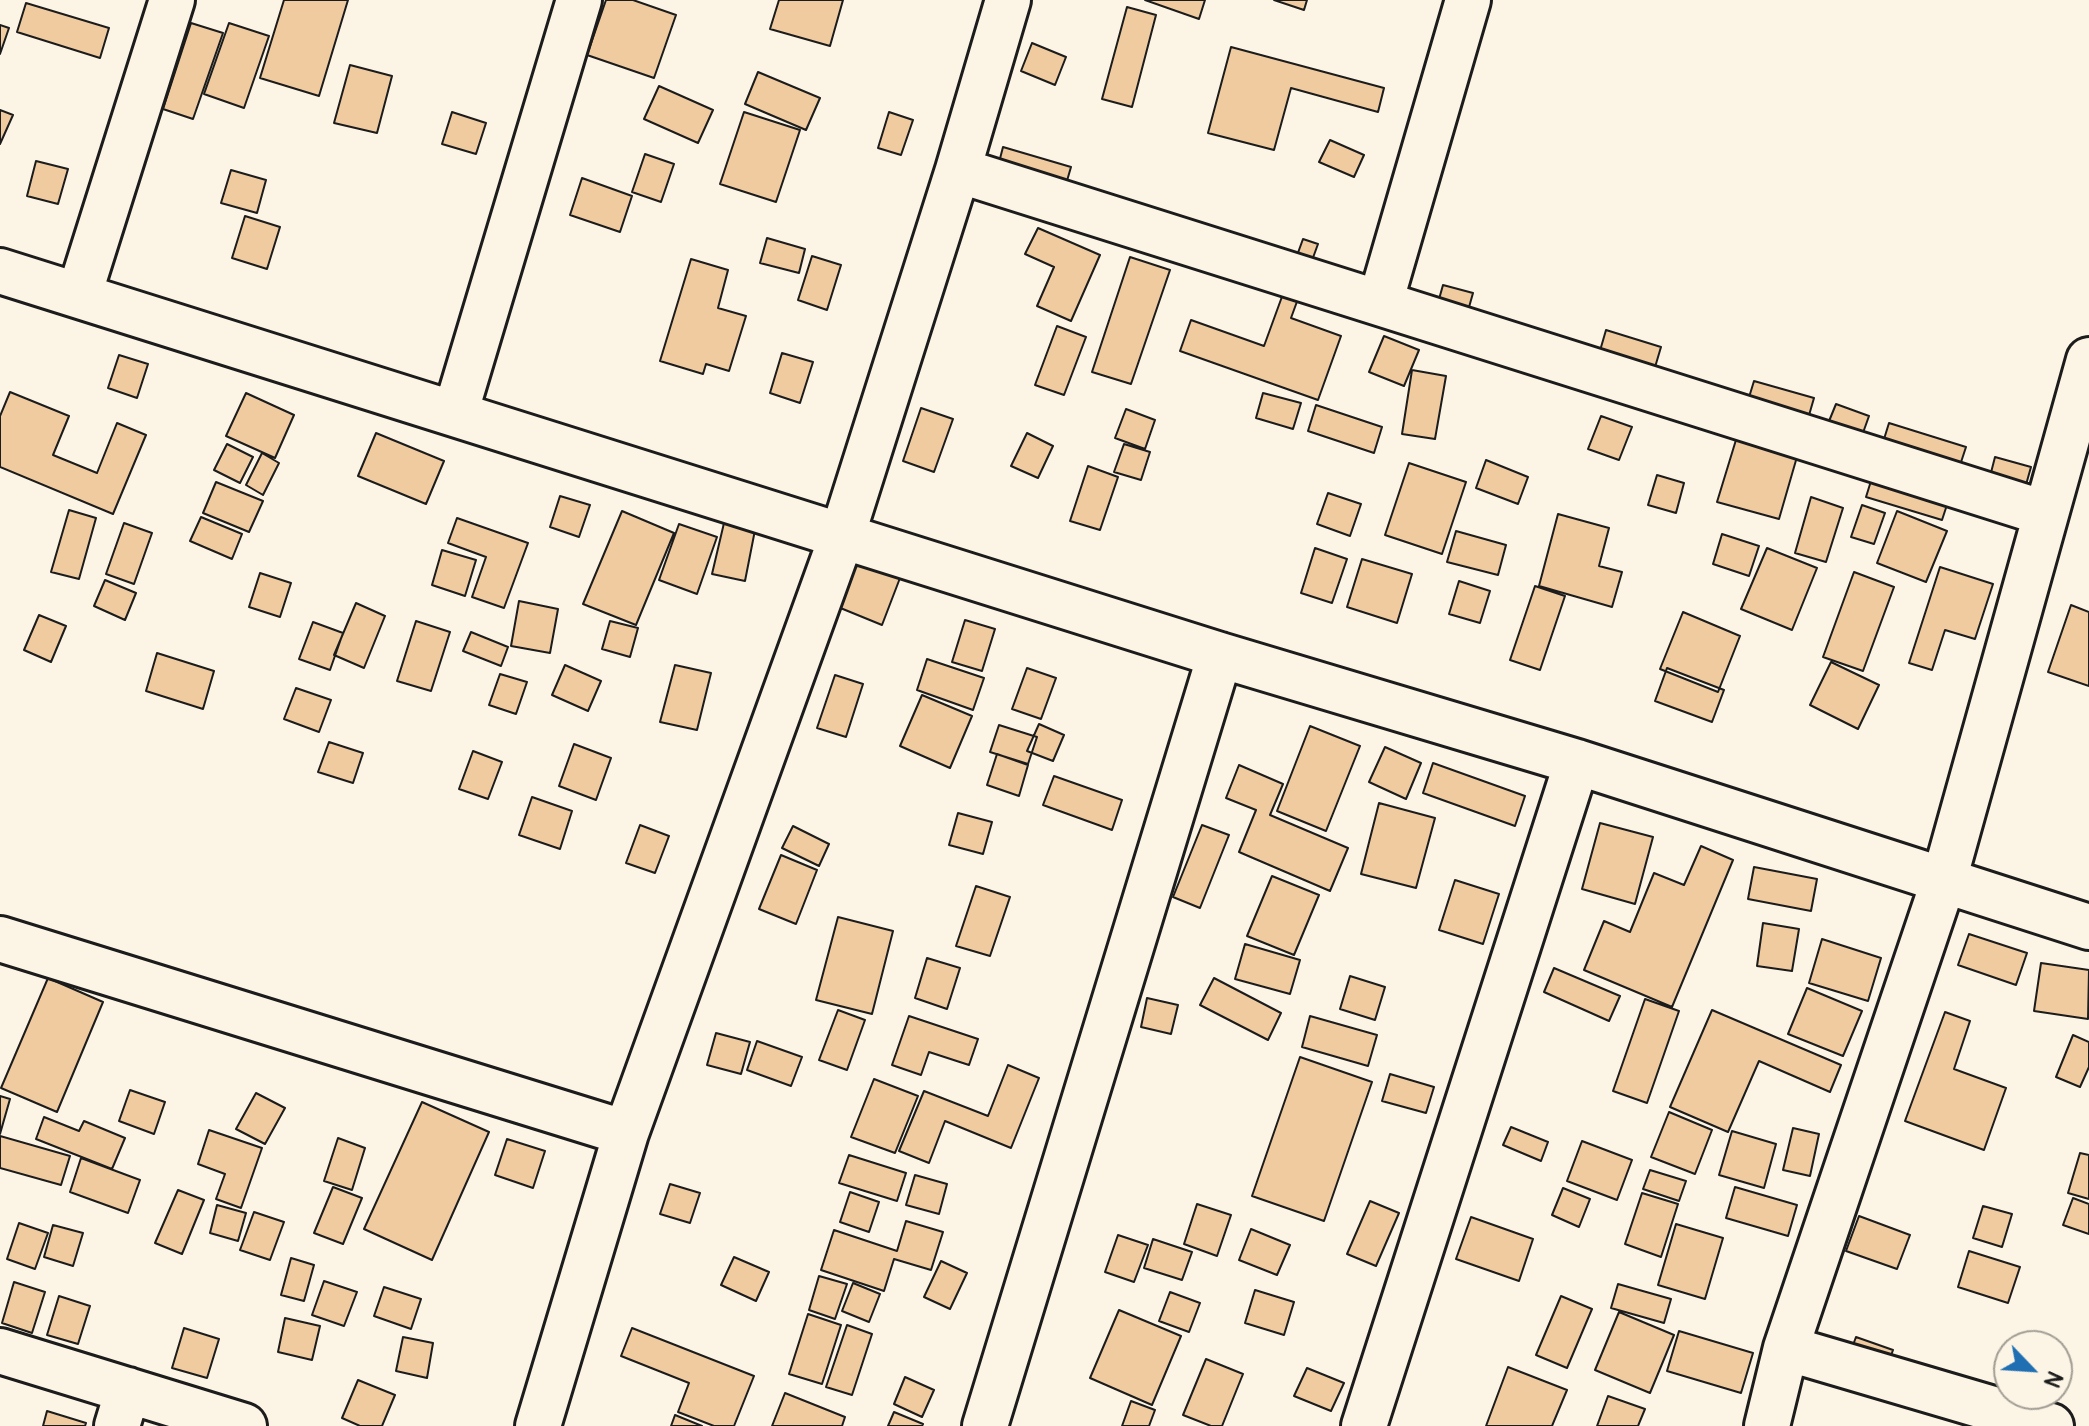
<!DOCTYPE html>
<html>
<head>
<meta charset="utf-8">
<style>
  body { margin:0 }
  #map { position:relative; width:2089px; height:1426px; overflow:hidden; background:#fcf5e5; font-family:Pangolin,sans-serif }
  canvas { display:block }
  .north { position:absolute; left:1993px; top:1330px; width:80px; height:80px; box-sizing:border-box; background:#fcf5e5; border:2px solid #a29e95; border-radius:50%; rotate:115deg; font-size:22px; font-weight:700; line-height:32px; text-align:center; color:#1c1c1c }
  .north::after { content:''; display:block; margin:auto; width:28px; height:36px; background:#1f6fb2; clip-path:polygon(50% 0,100% 100%,50% 72%,0 100%) }
</style>
</head>
<body>
<div id="map">
<canvas width="2089" height="1426"></canvas>
<div class="north">N</div>
</div>
<script>
const context = document.querySelector('canvas').getContext('2d');
context.lineJoin = 'round';
function paint(path, color) {
  context.fillStyle = color;
  context.fill(path, 'evenodd');
}
function toPath(rows) {
  const path = new Path2D();
  for (const r of rows) {
    path.moveTo(r[0], r[1]);
    for (let i = 2; i < r.length; i += 2) path.lineTo(r[i], r[i + 1]);
  }
  return path;
}
function stroke(path, color, width, dash) {
  context.strokeStyle = color;
  context.lineWidth = width;
  context.lineCap = dash ? 'butt' : 'round';
  context.setLineDash(dash || []);
  context.stroke(path);
}
const building = toPath([
  [284,0,348,0,319,96,260,78,284,0],
  [606,0,633,0,676,15,654,78,587,55,606,0],
  [779,0,843,0,830,46,770,29,779,0],
  [1145,0,1205,0,1199,19,1145,0],
  [1274,0,1307,0,1304,10,1274,0],
  [26,3,109,28,100,58,17,32,26,3],
  [1127,7,1156,15,1132,107,1102,99,1127,7],
  [191,23,223,33,193,119,163,109,191,23],
  [229,23,269,36,244,108,204,94,229,23],
  [0,25,9,28,0,54,0,25],
  [1032,43,1066,57,1055,85,1021,71,1032,43],
  [1231,47,1384,88,1378,112,1291,88,1274,150,1208,133,1231,47],
  [350,65,392,76,377,133,334,123,350,65],
  [758,72,820,98,806,130,745,104,758,72],
  [659,86,713,110,698,143,644,119,659,86],
  [0,110,13,115,0,144,0,110],
  [452,112,486,123,476,154,442,144,452,112],
  [744,112,800,130,776,202,720,184,744,112],
  [889,112,913,120,901,155,878,148,889,112],
  [1330,140,1364,155,1354,177,1319,162,1330,140],
  [1003,147,1071,167,1062,198,995,178,1003,147],
  [645,154,674,164,661,202,632,192,645,154],
  [36,161,68,169,58,204,27,196,36,161],
  [231,170,266,180,257,213,221,203,231,170],
  [582,178,632,196,620,232,570,215,582,178],
  [245,216,280,227,267,269,232,258,245,216],
  [1038,228,1100,255,1071,321,1037,306,1054,267,1025,254,1038,228],
  [767,238,805,249,799,273,760,263,767,238],
  [1303,239,1318,244,1291,318,1341,336,1318,400,1180,351,1191,320,1264,346,1303,239],
  [812,256,841,265,827,310,798,300,812,256],
  [1130,257,1170,270,1131,384,1092,372,1130,257],
  [691,259,728,270,718,308,746,316,729,371,706,364,703,374,660,361,691,259],
  [1443,285,1473,293,1464,325,1434,317,1443,285],
  [1057,326,1086,337,1064,395,1035,385,1057,326],
  [1606,330,1661,347,1650,384,1595,368,1606,330],
  [1384,336,1419,350,1404,386,1369,372,1384,336],
  [782,353,813,362,800,403,770,393,782,353],
  [119,355,148,364,137,398,108,388,119,355],
  [1412,370,1446,376,1435,439,1402,434,1412,370],
  [1754,381,1814,398,1779,519,1717,502,1754,381],
  [10,392,69,416,53,455,97,473,117,423,146,435,113,514,0,467,0,416,10,392],
  [246,393,294,415,275,458,226,436,246,393],
  [1263,393,1301,403,1293,429,1256,418,1263,393],
  [1836,404,1869,416,1859,444,1825,431,1836,404],
  [1316,405,1382,427,1374,453,1308,431,1316,405],
  [921,408,953,419,934,472,903,461,921,408],
  [1126,409,1155,420,1145,449,1115,438,1126,409],
  [1601,416,1632,427,1619,460,1588,449,1601,416],
  [1889,423,1966,447,1942,520,1866,497,1889,423],
  [376,433,444,461,426,504,358,476,376,433],
  [1027,433,1053,446,1038,478,1011,466,1027,433],
  [227,444,253,457,240,483,214,470,227,444],
  [1124,444,1150,452,1141,480,1114,472,1124,444],
  [262,453,279,463,263,495,246,485,262,453],
  [1995,457,2031,467,2020,506,1985,496,1995,457],
  [1486,460,1528,477,1518,504,1476,488,1486,460],
  [1409,463,1466,482,1442,554,1385,535,1409,463],
  [1088,466,1118,477,1100,530,1070,521,1088,466],
  [1657,475,1684,483,1676,513,1648,505,1657,475],
  [216,482,263,501,249,532,203,513,216,482],
  [1328,493,1361,504,1350,536,1317,524,1328,493],
  [560,496,590,505,579,537,550,527,560,496],
  [1811,497,1843,508,1826,562,1795,553,1811,497],
  [1862,505,1885,513,1874,544,1851,537,1862,505],
  [69,510,96,518,79,579,51,572,69,510],
  [622,511,674,533,636,625,583,604,622,511],
  [1897,511,1947,531,1926,582,1877,563,1897,511],
  [1558,514,1609,528,1599,566,1622,572,1612,607,1539,586,1558,514],
  [201,517,242,534,232,559,190,541,201,517],
  [457,518,528,543,504,608,472,597,486,557,448,543,457,518],
  [124,523,152,533,134,584,106,574,124,523],
  [724,523,755,530,745,581,712,574,724,523],
  [679,524,717,537,697,594,659,580,679,524],
  [1456,531,1506,545,1498,575,1447,562,1456,531],
  [1722,534,1759,546,1749,576,1713,564,1722,534],
  [1315,548,1347,559,1332,603,1301,593,1315,548],
  [1767,548,1817,568,1792,630,1741,609,1767,548],
  [442,550,476,560,465,596,432,585,442,550],
  [1362,559,1412,574,1397,623,1347,607,1362,559],
  [857,561,900,578,882,625,838,607,857,561],
  [1940,567,1993,584,1975,639,1945,630,1932,670,1909,663,1940,567],
  [1854,572,1894,587,1863,671,1823,657,1854,572],
  [260,573,291,583,280,617,249,607,260,573],
  [105,580,136,593,125,620,94,606,105,580],
  [1459,581,1490,591,1480,623,1449,614,1459,581],
  [1535,586,1565,596,1540,670,1510,660,1535,586],
  [519,601,558,609,550,653,511,646,519,601],
  [356,603,385,616,364,668,334,655,356,603],
  [2071,605,2089,612,2089,686,2048,672,2071,605],
  [1683,612,1740,636,1718,692,1660,669,1683,612],
  [39,615,66,626,51,662,24,650,39,615],
  [965,620,995,629,982,671,952,662,965,620],
  [416,621,450,632,431,691,397,681,416,621],
  [610,621,638,628,630,657,602,649,610,621],
  [313,622,343,633,330,670,299,659,313,622],
  [471,632,508,647,501,666,463,651,471,632],
  [157,653,214,671,203,709,146,691,157,653],
  [927,659,984,678,973,710,917,690,927,659],
  [1831,662,1879,685,1858,729,1810,705,1831,662],
  [565,665,601,681,588,711,552,695,565,665],
  [675,665,711,673,697,730,660,722,675,665],
  [1027,668,1056,678,1041,719,1012,709,1027,668],
  [1667,668,1724,690,1712,722,1655,701,1667,668],
  [500,674,527,682,516,714,489,705,500,674],
  [835,675,863,684,846,737,817,728,835,675],
  [296,688,331,700,319,732,284,719,296,688],
  [922,695,972,716,950,768,900,746,922,695],
  [1039,724,1064,735,1053,761,1027,751,1039,724],
  [999,725,1037,737,1028,764,990,752,999,725],
  [1310,726,1360,746,1326,831,1277,811,1310,726],
  [329,742,363,753,353,783,318,772,329,742],
  [574,744,611,758,596,800,559,786,574,744],
  [1385,747,1421,763,1406,799,1369,782,1385,747],
  [473,751,502,762,488,799,459,789,473,751],
  [997,754,1028,765,1019,796,987,785,997,754],
  [1433,763,1525,796,1515,826,1423,793,1433,763],
  [1239,765,1283,784,1270,815,1348,848,1330,891,1239,852,1256,810,1226,798,1239,765],
  [1054,776,1122,800,1112,830,1043,805,1054,776],
  [532,797,572,811,560,849,519,835,532,797],
  [1379,803,1435,818,1416,888,1361,874,1379,803],
  [958,813,992,822,983,854,949,845,958,813],
  [1600,823,1653,837,1635,904,1582,889,1600,823],
  [640,825,669,836,655,873,626,863,640,825],
  [1202,825,1229,835,1200,908,1173,897,1202,825],
  [793,826,829,844,819,866,782,848,793,826],
  [1701,846,1733,860,1672,1007,1584,970,1604,921,1630,932,1654,873,1684,885,1701,846],
  [781,855,817,870,796,924,759,909,781,855],
  [1754,867,1817,879,1811,911,1748,899,1754,867],
  [1272,876,1319,895,1294,955,1247,936,1272,876],
  [1455,880,1499,894,1483,944,1439,930,1455,880],
  [976,886,1010,897,990,956,956,946,976,886],
  [838,917,893,931,872,1014,816,1000,838,917],
  [1763,923,1799,929,1792,971,1757,966,1763,923],
  [1969,934,2027,953,2016,985,1958,965,1969,934],
  [1822,939,1881,958,1868,1001,1809,983,1822,939],
  [1245,944,1300,960,1290,994,1235,979,1245,944],
  [927,958,960,968,947,1009,915,998,927,958],
  [2041,963,2089,970,2088,1019,2034,1011,2041,963],
  [1554,968,1620,996,1609,1021,1544,992,1554,968],
  [1350,976,1385,987,1375,1020,1340,1009,1350,976],
  [48,978,103,1002,57,1112,1,1088,48,978],
  [1214,978,1281,1013,1268,1040,1200,1005,1214,978],
  [1807,988,1862,1011,1843,1056,1788,1034,1807,988],
  [1147,998,1178,1005,1171,1034,1141,1027,1147,998],
  [1645,999,1679,1011,1647,1103,1613,1091,1645,999],
  [838,1010,865,1020,847,1070,819,1060,838,1010],
  [1712,1010,1841,1065,1830,1092,1759,1061,1728,1132,1670,1107,1712,1010],
  [1945,1012,1970,1021,1954,1069,2006,1088,1984,1150,1905,1121,1945,1012],
  [909,1016,978,1039,969,1065,929,1052,921,1075,892,1065,909,1016],
  [1310,1016,1377,1035,1368,1066,1302,1047,1310,1016],
  [716,1033,750,1042,741,1074,707,1065,716,1033],
  [2073,1035,2089,1042,2089,1067,2080,1087,2056,1077,2073,1035],
  [757,1041,802,1057,791,1086,747,1070,757,1041],
  [1300,1057,1372,1082,1324,1221,1252,1196,1300,1057],
  [1008,1065,1039,1078,1011,1148,945,1121,929,1163,899,1151,924,1091,988,1116,1008,1065],
  [1390,1074,1434,1087,1426,1113,1382,1101,1390,1074],
  [874,1079,918,1096,895,1153,851,1137,874,1079],
  [130,1090,165,1102,154,1134,119,1121,130,1090],
  [256,1093,285,1108,265,1144,236,1129,256,1093],
  [0,1096,10,1099,0,1134,0,1096],
  [422,1102,489,1132,432,1260,364,1229,422,1102],
  [1669,1112,1712,1130,1695,1174,1651,1157,1669,1112],
  [44,1117,79,1131,84,1121,125,1138,112,1169,36,1139,44,1117],
  [1511,1127,1548,1142,1541,1161,1503,1145,1511,1127],
  [1793,1128,1819,1134,1810,1176,1783,1170,1793,1128],
  [209,1130,262,1148,241,1208,216,1199,225,1174,198,1164,209,1130],
  [1732,1131,1776,1144,1764,1188,1719,1175,1732,1131],
  [0,1136,70,1156,61,1185,0,1168,0,1136],
  [338,1138,365,1148,352,1190,324,1181,338,1138],
  [507,1139,545,1151,533,1188,495,1175,507,1139],
  [1582,1141,1632,1160,1617,1200,1567,1181,1582,1141],
  [2080,1153,2089,1155,2089,1199,2068,1193,2080,1153],
  [849,1155,906,1173,897,1201,839,1183,849,1155],
  [81,1158,140,1180,128,1213,70,1192,81,1158],
  [1650,1170,1686,1181,1679,1201,1643,1189,1650,1170],
  [915,1175,947,1184,939,1214,906,1205,915,1175],
  [670,1184,700,1193,690,1223,660,1214,670,1184],
  [333,1187,362,1198,343,1244,314,1233,333,1187],
  [1735,1187,1797,1205,1788,1236,1726,1218,1735,1187],
  [1563,1188,1590,1199,1579,1227,1552,1215,1563,1188],
  [178,1190,204,1200,182,1254,155,1243,178,1190],
  [850,1192,879,1202,869,1232,840,1222,850,1192],
  [1642,1193,1678,1204,1661,1257,1625,1244,1642,1193],
  [2073,1198,2089,1204,2089,1234,2063,1225,2073,1198],
  [1370,1201,1399,1213,1376,1266,1347,1254,1370,1201],
  [1197,1204,1231,1215,1217,1256,1184,1244,1197,1204],
  [217,1205,246,1213,238,1241,210,1233,217,1205],
  [1983,1206,2012,1214,2002,1247,1973,1238,1983,1206],
  [254,1212,284,1222,270,1260,240,1250,254,1212],
  [1859,1216,1910,1235,1897,1269,1846,1251,1859,1216],
  [1471,1217,1533,1239,1519,1281,1456,1259,1471,1217],
  [906,1221,943,1232,931,1270,894,1259,884,1291,821,1270,834,1230,897,1251,906,1221],
  [19,1223,48,1233,35,1269,7,1259,19,1223],
  [1676,1224,1723,1238,1705,1299,1658,1285,1676,1224],
  [53,1225,83,1233,73,1266,44,1257,53,1225],
  [1251,1229,1290,1245,1277,1275,1239,1260,1251,1229],
  [1118,1235,1148,1245,1134,1282,1105,1272,1118,1235],
  [1153,1239,1192,1252,1182,1280,1144,1268,1153,1239],
  [1969,1251,2020,1267,2008,1303,1958,1287,1969,1251],
  [734,1257,769,1272,756,1301,721,1285,734,1257],
  [291,1258,314,1265,304,1301,281,1295,291,1258],
  [941,1261,967,1273,950,1309,924,1297,941,1261],
  [819,1276,847,1284,835,1319,809,1310,819,1276],
  [324,1281,357,1292,344,1326,312,1315,324,1281],
  [14,1282,45,1292,32,1333,2,1323,14,1282],
  [853,1283,880,1294,869,1322,842,1311,853,1283],
  [1618,1284,1671,1299,1664,1323,1611,1308,1618,1284],
  [384,1287,421,1299,411,1329,374,1316,384,1287],
  [1255,1290,1294,1302,1284,1335,1245,1323,1255,1290],
  [1170,1292,1200,1303,1189,1332,1159,1321,1170,1292],
  [59,1296,90,1306,78,1344,47,1335,59,1296],
  [1561,1296,1592,1309,1567,1368,1536,1355,1561,1296],
  [1119,1310,1181,1336,1152,1405,1090,1378,1119,1310],
  [1619,1312,1674,1335,1650,1393,1595,1370,1619,1312],
  [808,1314,841,1325,822,1384,789,1374,808,1314],
  [285,1318,320,1326,312,1360,278,1352,285,1318],
  [847,1325,872,1334,852,1395,826,1387,847,1325],
  [184,1328,219,1339,207,1378,172,1368,184,1328],
  [632,1328,754,1376,734,1426,714,1426,678,1412,689,1383,621,1356,632,1328],
  [1679,1331,1753,1353,1741,1393,1667,1371,1679,1331],
  [403,1337,433,1343,427,1378,396,1371,403,1337],
  [1856,1337,1893,1350,1883,1378,1846,1364,1856,1337],
  [1206,1359,1243,1374,1222,1426,1211,1426,1183,1415,1206,1359],
  [1508,1367,1567,1390,1552,1426,1486,1426,1508,1367],
  [1307,1368,1344,1383,1331,1411,1294,1396,1307,1368],
  [905,1377,934,1390,922,1417,894,1404,905,1377],
  [358,1380,395,1395,382,1426,360,1426,342,1418,358,1380],
  [785,1393,845,1417,842,1426,772,1426,785,1393],
  [1608,1396,1645,1409,1638,1426,1597,1426,1608,1396],
  [1131,1401,1155,1410,1149,1426,1122,1426,1131,1401],
  [47,1411,86,1423,85,1426,43,1426,47,1411],
  [894,1412,923,1424,922,1426,888,1426,894,1412],
  [675,1415,702,1426,671,1426,675,1415]
]);
const street = toPath([
  [958,170,2044,513],
  [0,271,1220,655,1577,762,2089,927],
  [79,295,172,0],
  [1380,303,1468,0],
  [455,414,579,0],
  [0,939,626,1133],
  [1786,1348,2051,1426],
  [0,1351,244,1426],
  [117,1426,128,1390],
  [538,1426,626,1133,842,536,958,170,1008,0],
  [985,1426,1220,655],
  [1364,1426,1577,762],
  [1767,1426,1786,1348,1944,880,2089,360]
]);
paint(building, '#f0cba0');
stroke(building, '#1c1c1c', 2);
stroke(street, '#1c1c1c', 50);
stroke(street, '#fcf5e5', 44);
</script>
</body>
</html>
